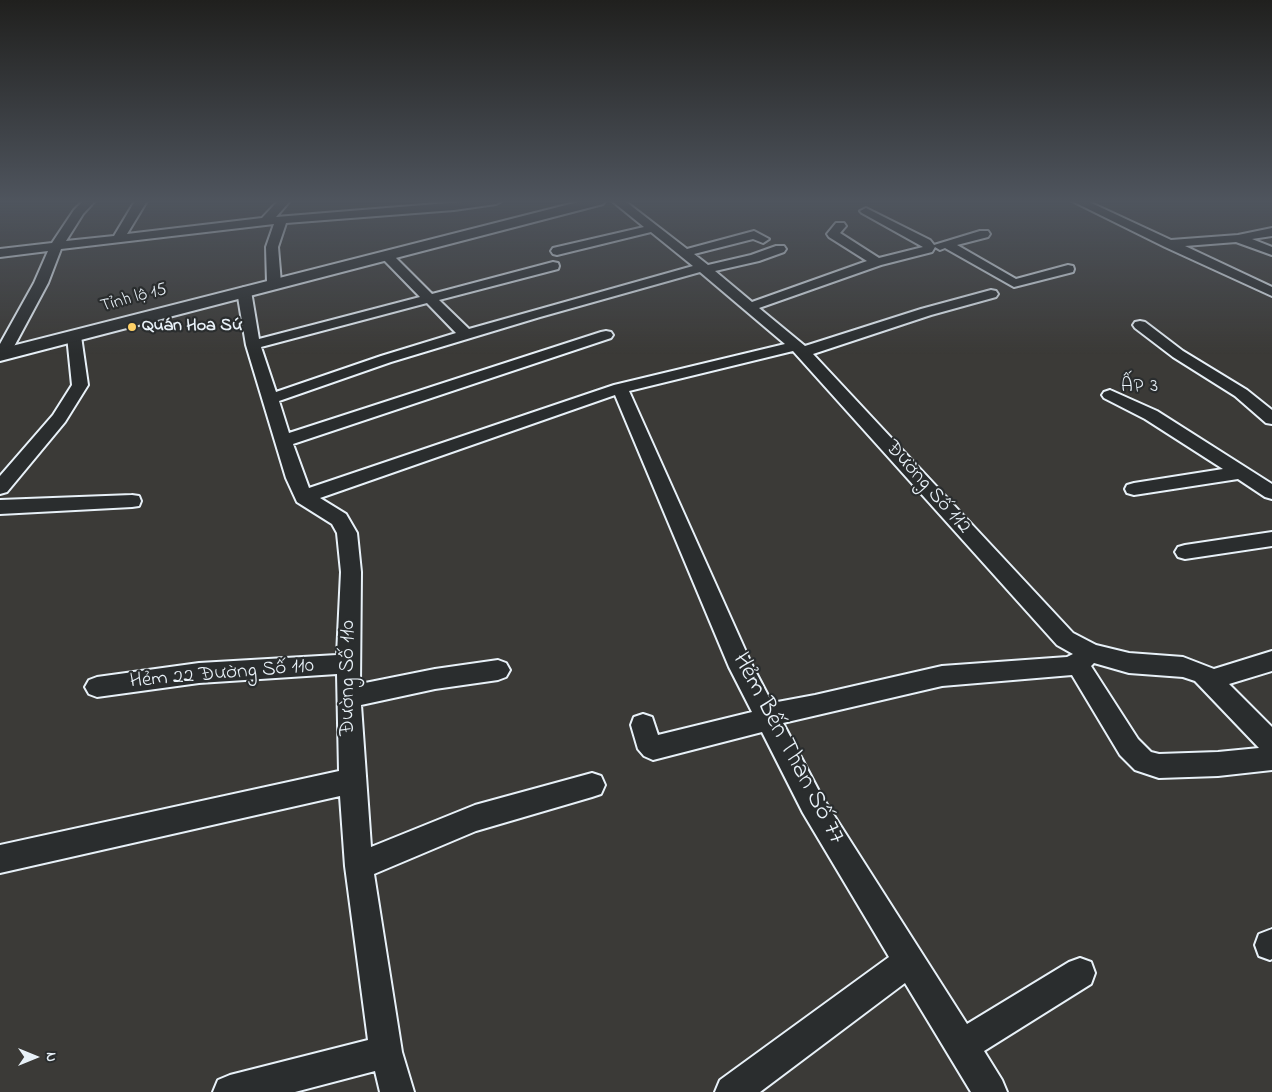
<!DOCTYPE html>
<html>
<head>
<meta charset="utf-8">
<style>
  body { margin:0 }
  #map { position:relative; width:1272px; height:1092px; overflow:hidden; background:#3b3a37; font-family:"Indie Flower",sans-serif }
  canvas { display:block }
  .north { position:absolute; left:10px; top:1032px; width:50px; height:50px; -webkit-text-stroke:4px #2a2d2e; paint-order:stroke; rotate:90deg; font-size:14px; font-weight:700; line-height:20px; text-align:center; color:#e8f1f8 }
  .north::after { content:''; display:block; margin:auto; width:18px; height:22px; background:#e8f1f8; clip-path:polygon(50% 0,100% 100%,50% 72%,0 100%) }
</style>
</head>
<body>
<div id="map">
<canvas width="1272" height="1092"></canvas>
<div class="north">N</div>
</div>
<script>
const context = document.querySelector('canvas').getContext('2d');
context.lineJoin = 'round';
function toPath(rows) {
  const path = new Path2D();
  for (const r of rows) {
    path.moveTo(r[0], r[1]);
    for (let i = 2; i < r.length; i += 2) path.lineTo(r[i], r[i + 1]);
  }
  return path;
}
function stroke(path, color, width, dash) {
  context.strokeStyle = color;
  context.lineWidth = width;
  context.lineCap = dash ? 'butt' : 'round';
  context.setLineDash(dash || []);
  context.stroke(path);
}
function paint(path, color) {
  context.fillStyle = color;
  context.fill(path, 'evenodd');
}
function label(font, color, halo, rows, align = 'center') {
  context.font = font + ' "Indie Flower",sans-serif';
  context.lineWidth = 4.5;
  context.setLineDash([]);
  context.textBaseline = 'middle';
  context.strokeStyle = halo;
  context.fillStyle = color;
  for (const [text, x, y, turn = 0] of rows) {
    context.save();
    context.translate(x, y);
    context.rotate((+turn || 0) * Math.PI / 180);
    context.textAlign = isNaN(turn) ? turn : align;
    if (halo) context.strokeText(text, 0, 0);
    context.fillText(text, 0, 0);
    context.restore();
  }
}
const minor = toPath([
  [83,201,95,201,83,214,66,241,114,236,135,201,147,201,127,234,262,218,278,201,290,201,276,217,473,201,502,201,496,204,454,210,286,223,278,247,281,283,274,287,267,283,266,247,274,224,61,249,48,283,10,354,7,357,0,358,0,344,34,283,48,251,0,257,0,249,52,243,74,210,83,201],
  [612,201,625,201,687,249,754,231,769,239,763,243,753,239,694,254,708,265,751,255,776,246,784,246,786,249,784,252,759,261,715,271,752,302,867,261,829,237,827,234,836,223,844,223,846,226,840,233,879,258,923,247,862,213,860,211,866,208,930,240,934,245,980,231,988,231,990,234,988,237,957,245,1016,279,1068,265,1073,266,1074,269,1073,272,1014,287,945,248,940,250,935,247,932,252,881,265,759,308,805,346,921,309,991,290,996,291,998,294,996,297,931,315,813,354,1073,633,1096,645,1129,653,1183,657,1214,669,1272,651,1272,671,1229,684,1272,727,1272,770,1218,776,1159,778,1135,770,1120,755,1072,675,942,686,783,723,821,795,967,1024,1069,962,1080,958,1091,962,1095,973,1091,984,984,1051,1002,1080,1007,1092,971,1092,905,983,760,1092,715,1092,720,1080,889,957,803,813,762,732,653,760,644,756,638,749,631,725,634,717,643,714,652,717,658,735,752,712,729,667,615,395,320,498,346,514,357,533,361,572,360,684,435,669,498,660,506,663,510,670,506,677,498,680,435,689,361,705,371,847,475,805,592,773,601,776,605,785,601,794,592,797,476,831,374,874,402,1052,414,1092,380,1092,375,1071,295,1092,213,1092,218,1080,230,1075,368,1040,345,866,340,796,0,873,0,845,339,771,337,674,199,683,97,697,89,694,85,687,89,680,97,677,199,663,337,655,341,572,337,533,332,524,297,502,286,478,246,345,237,291,244,287,251,291,259,339,420,297,383,259,381,256,383,253,391,253,432,294,553,262,558,263,559,266,558,269,439,300,469,329,693,266,651,232,557,255,553,254,551,251,553,248,644,227,612,201],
  [700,272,785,344,614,385,309,488,293,444,611,338,613,335,611,332,606,331,601,332,289,433,279,401,391,362,540,317,700,272],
  [427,303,456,333,381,356,276,392,261,347,427,303],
  [793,351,1057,645,1073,654,1067,657,942,666,815,695,772,703,751,663,629,391,793,351],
  [1094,663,1129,673,1183,677,1195,681,1259,748,1218,752,1159,754,1151,752,1138,739,1091,666,1094,663],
  [1072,201,1087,201,1171,240,1238,235,1272,228,1272,236,1252,239,1272,247,1272,255,1236,242,1185,246,1272,287,1272,296,1165,247,1072,201],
  [1140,321,1145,322,1183,351,1247,390,1272,410,1272,424,1266,423,1235,396,1173,357,1135,328,1133,325,1135,322,1140,321],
  [74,332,79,333,81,336,88,385,65,422,7,492,0,494,0,476,53,415,72,385,67,336,69,333,74,332],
  [1110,390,1157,411,1272,484,1272,499,1265,497,1238,479,1134,495,1127,493,1125,489,1127,485,1134,483,1223,469,1145,419,1104,398,1102,395,1104,392,1110,390],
  [132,495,139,496,141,501,139,506,132,507,0,514,0,500,132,495],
  [1272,532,1272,546,1185,559,1178,557,1175,552,1178,547,1185,545,1272,532],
  [1272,929,1272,959,1270,960,1259,956,1255,945,1259,934,1272,929]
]);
const major = toPath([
  [582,201,605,201,603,204,0,361,0,349,582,201]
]);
const markers = [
  [132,327,5,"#ffd166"]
];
const farStreetnames = [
  ["Tỉnh lộ 15",134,299,-15]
];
const farPoinames = [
  ["Quán Hoa Sứ",142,327]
];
const farNeighbourhoodnames = [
  ["ẤP 3",1140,388]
];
const streetNames = [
  ["Đường Số 112",927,488,48],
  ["Hẻm 22 Đường Số 110",222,675,-5],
  ["Đường Số 110",350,678,-90]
];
const nearStreetnames = [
  ["Hẻm Bến Than Số 77",787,749,62]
];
stroke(minor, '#e8f1f8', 4);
stroke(major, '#e8f1f8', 4);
paint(minor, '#2a2d2e');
paint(major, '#2a2d2e');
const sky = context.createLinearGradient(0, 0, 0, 354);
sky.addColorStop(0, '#20201e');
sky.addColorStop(0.57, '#4f555e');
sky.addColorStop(1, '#4f555e00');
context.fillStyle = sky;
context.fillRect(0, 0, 1272, 354);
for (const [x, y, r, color] of markers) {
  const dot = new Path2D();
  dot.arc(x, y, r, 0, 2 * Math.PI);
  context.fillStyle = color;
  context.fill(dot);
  stroke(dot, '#2a2d2e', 2);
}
label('18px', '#e8f1f8', '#2a2d2e', farStreetnames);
label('bold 18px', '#e8f1f8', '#2a2d2e', farPoinames, 'left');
context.letterSpacing = '1px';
label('19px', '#e8f1f8', '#2a2d2e', farNeighbourhoodnames);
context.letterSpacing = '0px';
label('21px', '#e8f1f8', '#2a2d2e', streetNames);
label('25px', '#e8f1f8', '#2a2d2e', nearStreetnames);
</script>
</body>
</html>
